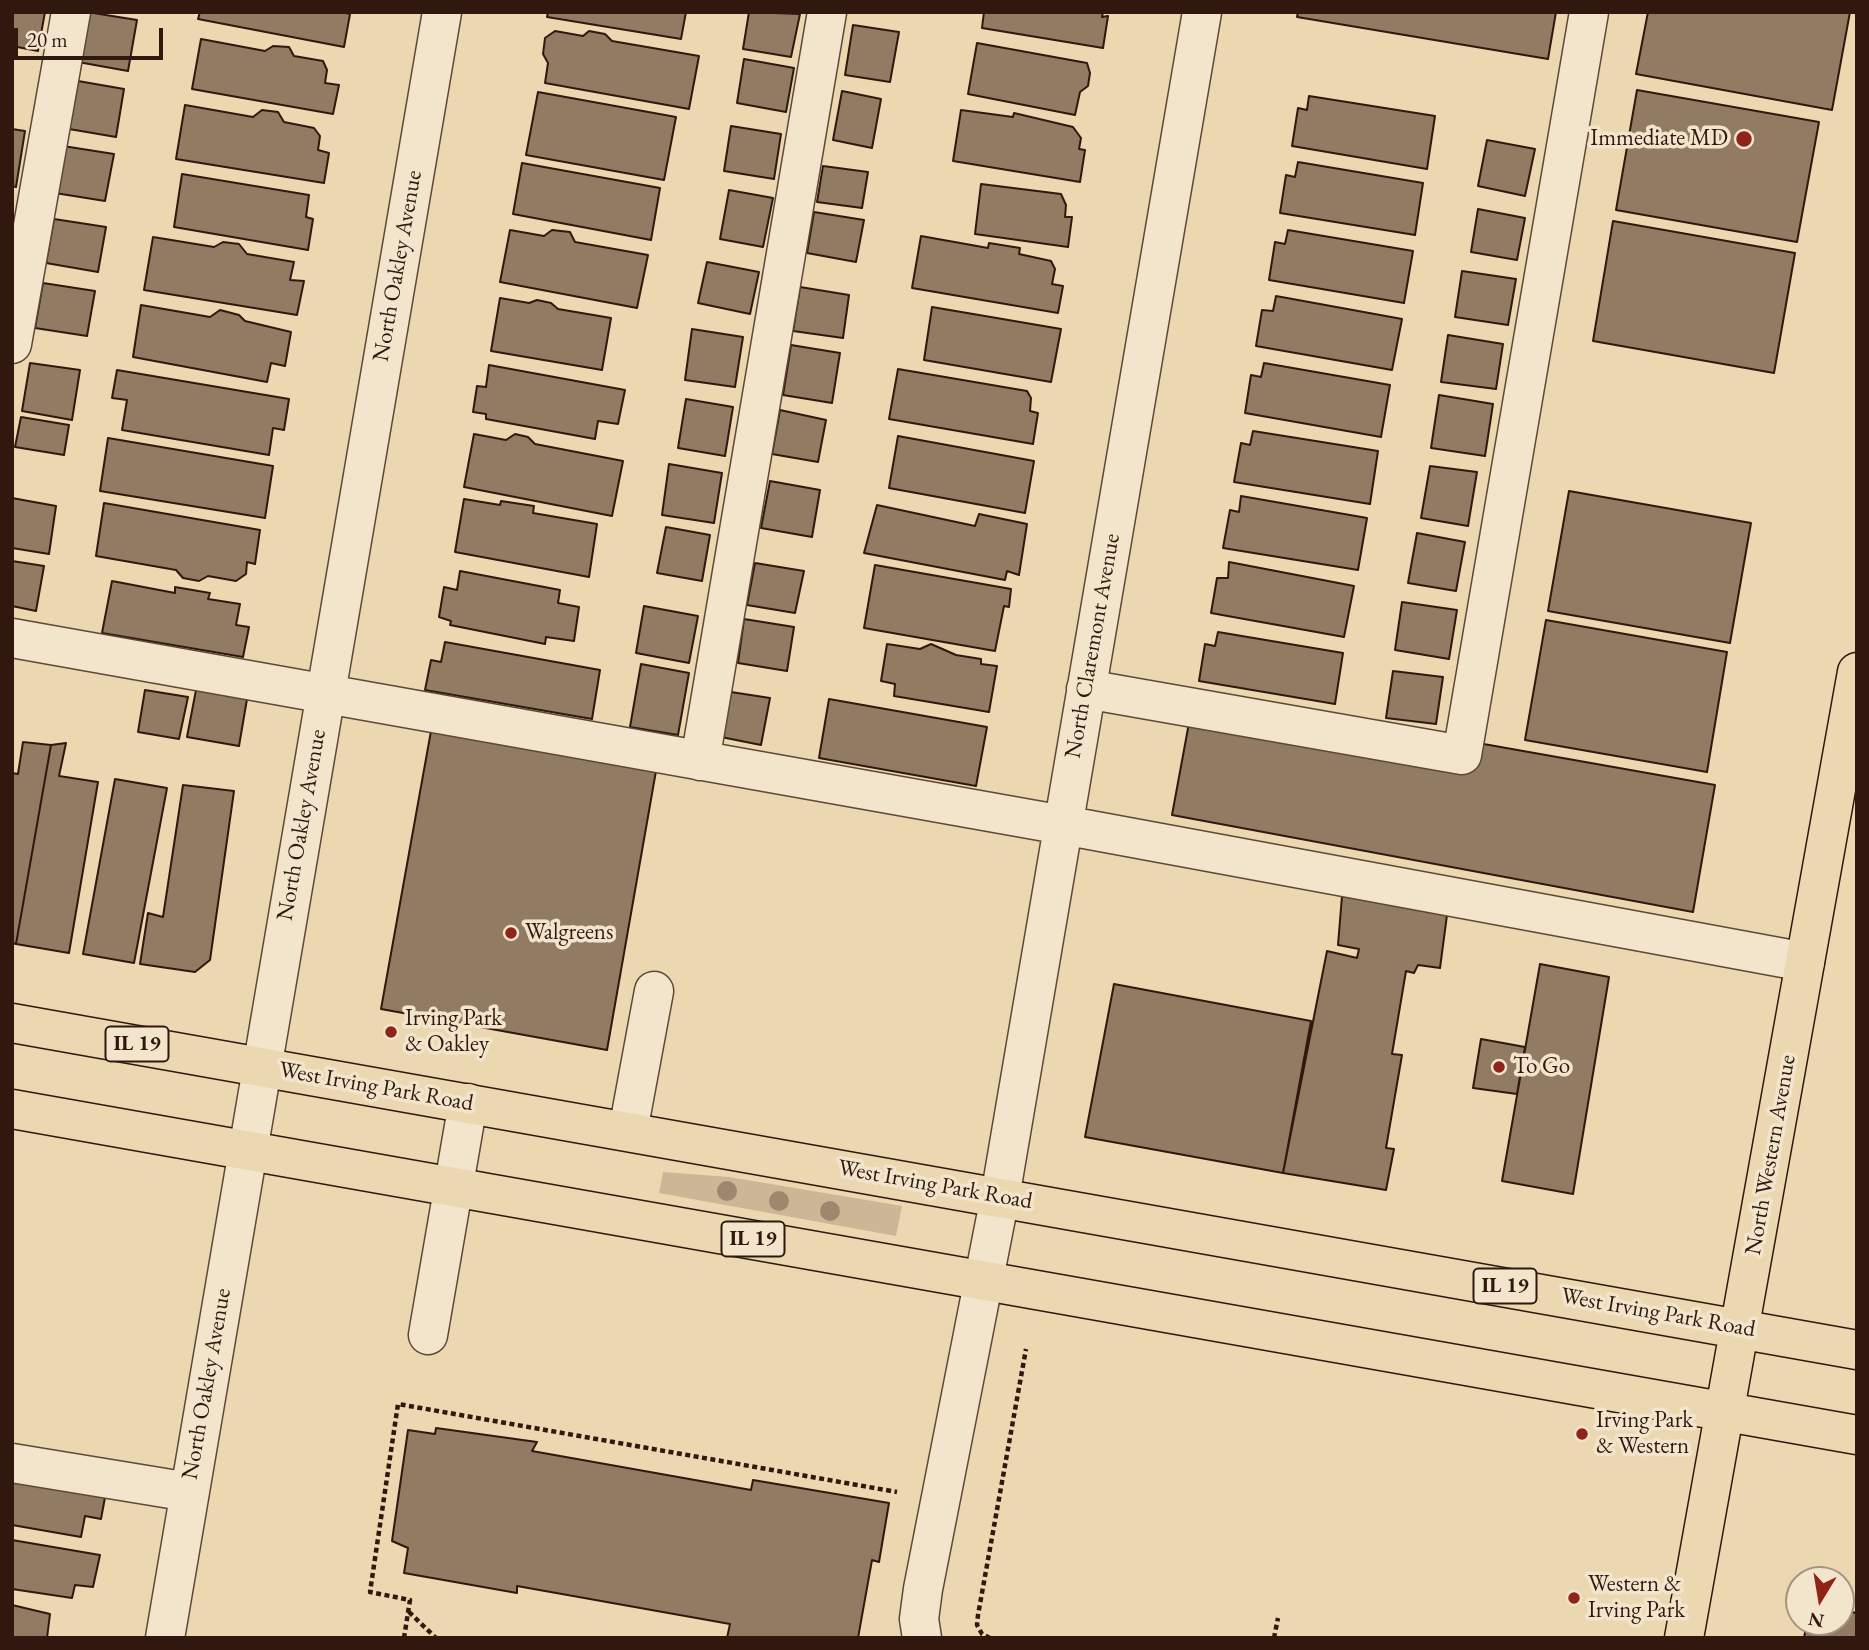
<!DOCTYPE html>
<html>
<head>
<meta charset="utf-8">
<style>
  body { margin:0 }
  #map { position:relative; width:1869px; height:1650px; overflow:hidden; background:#ebd7b0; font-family:"EB Garamond",serif }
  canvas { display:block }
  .frame { position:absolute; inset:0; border:14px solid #30180f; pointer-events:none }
  .north { position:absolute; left:1785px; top:1566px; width:70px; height:70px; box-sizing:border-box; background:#f2e5cc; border:2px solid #a49380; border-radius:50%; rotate:191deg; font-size:19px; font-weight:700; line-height:28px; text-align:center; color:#30180f }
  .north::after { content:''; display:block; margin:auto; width:24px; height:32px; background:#8f2418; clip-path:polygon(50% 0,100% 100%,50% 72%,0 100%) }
  .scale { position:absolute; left:14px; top:28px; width:149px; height:32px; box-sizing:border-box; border:4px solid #30180f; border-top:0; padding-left:9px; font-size:21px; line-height:24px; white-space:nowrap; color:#30180f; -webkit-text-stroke:5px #f2e5cc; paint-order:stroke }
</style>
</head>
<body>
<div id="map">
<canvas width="1869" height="1650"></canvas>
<div class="frame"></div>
<div class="north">N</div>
<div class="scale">20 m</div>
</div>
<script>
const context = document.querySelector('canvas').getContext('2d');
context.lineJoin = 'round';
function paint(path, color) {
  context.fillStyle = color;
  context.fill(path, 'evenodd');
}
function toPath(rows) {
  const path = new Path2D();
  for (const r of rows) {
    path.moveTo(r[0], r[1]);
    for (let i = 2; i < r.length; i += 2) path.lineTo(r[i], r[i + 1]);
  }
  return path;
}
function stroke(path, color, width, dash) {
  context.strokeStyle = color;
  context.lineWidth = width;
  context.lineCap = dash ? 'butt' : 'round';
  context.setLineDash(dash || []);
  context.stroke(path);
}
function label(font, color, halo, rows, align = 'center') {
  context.font = font + ' "EB Garamond",serif';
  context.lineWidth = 7;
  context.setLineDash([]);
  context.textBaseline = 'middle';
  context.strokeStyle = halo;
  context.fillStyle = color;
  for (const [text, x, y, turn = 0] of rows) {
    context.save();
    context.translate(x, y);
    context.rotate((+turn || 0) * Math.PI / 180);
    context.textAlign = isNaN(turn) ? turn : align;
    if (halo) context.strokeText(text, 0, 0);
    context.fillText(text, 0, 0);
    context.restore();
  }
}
const green = toPath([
  [663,1172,729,1177,902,1206,896,1236,659,1193]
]);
const building = toPath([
  [12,12,45,12,38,51,12,46,12,12],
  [87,12,137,20,128,71,78,62,87,12],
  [200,12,341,12,350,14,344,47,198,19,200,12],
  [548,12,686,12,681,39,547,17,548,12],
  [749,12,800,14,791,57,743,49,749,12],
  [984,12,1103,12,1102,17,1108,16,1103,48,982,28,984,12],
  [1298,12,1556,12,1548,59,1297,17,1298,12],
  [1648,12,1850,12,1832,110,1636,74,1648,12],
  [853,25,899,32,890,82,845,75,853,25],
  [555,31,583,36,589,31,605,34,612,41,699,56,689,109,545,83,548,63,543,54,545,38,555,31],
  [201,39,265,51,273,46,289,47,294,56,323,61,327,70,325,83,339,85,333,114,192,89,201,39],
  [977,43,1087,63,1090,73,1088,86,1080,92,1075,115,968,94,977,43],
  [744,59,794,68,786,112,737,103,744,59],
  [78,81,124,89,116,137,69,129,78,81],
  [1637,90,1819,122,1797,242,1616,210,1637,90],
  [842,91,881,99,872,148,833,140,842,91],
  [538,92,676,117,664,180,526,155,538,92],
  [1309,96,1435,116,1427,169,1292,146,1298,108,1307,110,1309,96],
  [185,105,253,117,262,110,278,112,284,122,314,128,320,136,318,150,329,153,324,183,176,159,185,105],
  [961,110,1013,117,1014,113,1073,127,1081,138,1079,149,1085,150,1080,182,953,161,961,110],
  [731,126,781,134,774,179,724,171,731,126],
  [12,129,25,131,16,187,12,186,12,129],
  [1487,140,1535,149,1525,196,1478,186,1487,140],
  [63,146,114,154,105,201,55,193,63,146],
  [1298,162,1423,183,1415,235,1280,213,1286,175,1295,177,1298,162],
  [522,163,660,188,651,240,513,214,522,163],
  [823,166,868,172,862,208,817,202,823,166],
  [182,174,309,195,306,217,313,219,308,250,174,227,182,174],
  [981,184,1061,194,1066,205,1065,217,1072,217,1068,247,975,234,981,184],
  [729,190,773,198,763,247,720,239,729,190],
  [1478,209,1525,218,1517,260,1471,252,1478,209],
  [814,212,864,220,856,262,807,253,814,212],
  [54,219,106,227,98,272,46,263,54,219],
  [1613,221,1795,253,1774,373,1593,341,1613,221],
  [510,230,544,236,552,230,570,232,575,242,648,255,637,308,500,282,510,230],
  [1288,230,1413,251,1404,303,1269,280,1275,242,1285,244,1288,230],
  [921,236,988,248,989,243,1020,248,1019,254,1051,261,1055,269,1052,284,1063,286,1058,313,912,288,921,236],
  [153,237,214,247,223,242,239,244,247,254,294,262,290,280,304,281,297,315,144,290,153,237],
  [707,262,759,272,750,314,698,303,707,262],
  [1462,271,1516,279,1508,325,1455,317,1462,271],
  [43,283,95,291,87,336,35,328,43,283],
  [800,287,849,295,843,338,793,331,800,287],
  [1276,296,1402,319,1392,370,1256,346,1262,310,1273,311,1276,296],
  [500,298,529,303,537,300,551,303,558,309,611,318,602,370,491,351,500,298],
  [141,305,210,317,220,310,239,315,245,321,291,332,285,366,271,363,267,382,133,357,141,305],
  [932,307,1061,329,1051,382,924,360,932,307],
  [692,329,743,337,735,387,685,380,692,329],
  [1448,335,1503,344,1496,389,1441,382,1448,335],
  [791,345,840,353,832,403,783,395,791,345],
  [30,363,80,370,72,420,22,411,30,363],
  [1264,363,1390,385,1381,437,1245,413,1251,375,1261,377,1264,363],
  [489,365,625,390,618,424,598,421,595,439,486,419,486,414,473,412,477,386,486,387,489,365],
  [898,369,1027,391,1031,398,1030,411,1038,413,1033,444,889,419,898,369],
  [117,370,289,399,284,430,273,428,269,455,122,430,127,400,112,398,117,370],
  [1439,395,1493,404,1485,456,1431,448,1439,395],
  [686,399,733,407,725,456,678,448,686,399],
  [780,410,826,420,818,462,772,454,780,410],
  [21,417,69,425,64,455,15,447,21,417],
  [1253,431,1378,451,1370,504,1234,482,1241,443,1250,445,1253,431],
  [474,434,506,440,515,434,528,437,535,444,623,461,612,516,464,487,474,434],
  [898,436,1034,461,1025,513,889,488,898,436],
  [108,438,273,466,265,518,100,491,108,438],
  [669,464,722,473,714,523,662,515,669,464],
  [1430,466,1477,472,1468,526,1421,518,1430,466],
  [770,481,820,490,812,537,761,528,770,481],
  [1569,491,1751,523,1730,643,1548,611,1569,491],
  [1241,496,1367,518,1358,570,1223,548,1230,510,1239,512,1241,496],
  [12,498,56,506,49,554,12,548,12,498],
  [464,499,500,505,501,501,534,506,533,513,597,524,589,577,455,552,464,499],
  [104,503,260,530,255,564,247,562,246,574,236,581,208,576,199,581,183,578,176,570,96,556,104,503],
  [877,505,975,526,979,514,1027,524,1019,575,1007,571,1005,580,864,553,877,505],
  [666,527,710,535,702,581,657,573,666,527],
  [1417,533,1465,542,1456,591,1408,583,1417,533],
  [12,561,44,566,36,611,12,606,12,561],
  [1229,562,1354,586,1344,637,1211,613,1217,578,1228,578,1229,562],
  [755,563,804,571,795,613,747,605,755,563],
  [875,565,1011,589,1009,607,1004,606,995,651,864,628,875,565],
  [460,571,560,590,558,603,579,607,574,641,546,637,545,644,450,625,451,621,439,617,444,587,457,590,460,571],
  [112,581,175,593,175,587,210,593,208,599,240,604,236,625,249,627,243,657,102,633,112,581],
  [1402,602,1457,610,1449,659,1395,650,1402,602],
  [644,606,698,616,689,663,636,653,644,606],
  [744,619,794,627,787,671,738,663,744,619],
  [1546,620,1727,652,1707,772,1525,740,1546,620],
  [1218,632,1343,653,1335,704,1199,681,1205,644,1215,646,1218,632],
  [445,642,600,670,592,719,425,690,431,660,441,662,445,642],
  [887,644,920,649,931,644,956,655,981,659,981,664,997,666,989,712,894,696,895,684,881,681,887,644],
  [641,664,689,673,678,735,630,727,641,664],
  [1393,671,1443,677,1436,724,1386,718,1393,671],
  [145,690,188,697,179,739,138,732,145,690],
  [196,690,247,699,239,746,187,737,196,690],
  [731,692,770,698,761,745,721,737,731,692],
  [829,699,987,727,976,786,819,758,829,699],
  [1191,712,1478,743,1715,785,1693,912,1172,815,1191,712],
  [431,731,656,771,607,1050,381,1009,431,731],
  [23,742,51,745,16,944,12,943,12,773,18,774,23,742],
  [66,743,59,776,98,782,69,953,16,944,51,745,66,743],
  [115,779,167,788,134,963,83,954,115,779],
  [183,785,234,791,210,960,195,972,140,964,148,913,163,917,183,785],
  [1342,896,1447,915,1440,968,1418,965,1414,973,1406,971,1392,1054,1402,1055,1386,1148,1394,1149,1386,1190,1283,1173,1327,951,1357,958,1359,949,1338,945,1342,896],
  [1540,964,1609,977,1573,1194,1502,1181,1540,964],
  [1114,984,1311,1021,1283,1173,1085,1137,1114,984],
  [1481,1039,1525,1047,1517,1094,1473,1088,1481,1039],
  [436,1428,537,1442,532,1451,751,1490,753,1480,889,1503,879,1562,872,1560,858,1638,727,1638,730,1624,517,1586,517,1593,404,1573,408,1548,392,1541,408,1430,435,1434,436,1428],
  [12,1475,106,1492,101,1519,85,1516,81,1537,12,1525,12,1475],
  [12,1540,100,1555,93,1587,75,1585,72,1598,12,1589,12,1540],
  [12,1605,50,1614,47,1638,12,1638,12,1605],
  [1841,1610,1857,1613,1857,1638,1804,1638,1807,1622,1841,1622,1841,1610]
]);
const path = toPath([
  [409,1612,436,1638],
  [404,1638,410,1600,370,1592,398,1404,897,1492],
  [990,1638,982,1634,977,1625,978,1615,1026,1349],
  [1274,1638,1278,1618]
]);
const minor = toPath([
  [12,344,71,12],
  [12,638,1063,825,1805,962],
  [1086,689,1462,755,1589,12],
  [700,761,827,12],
  [628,1131,654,991],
  [428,1335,468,1103],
  [12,1463,189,1492],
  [165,1638,442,12],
  [922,1638,919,1619,923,1589,1000,1197,1202,12]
]);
const major = toPath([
  [12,1023,1857,1350],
  [12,1109,1857,1435],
  [1684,1638,1857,672]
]);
const trees = [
  [727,1191],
  [779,1201],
  [830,1211]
];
const markers = [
  [1744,139,9,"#8f2418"],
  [511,933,7,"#8f2418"],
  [391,1032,7,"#8f2418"],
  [1499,1067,7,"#8f2418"],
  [1582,1434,7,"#8f2418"],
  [1574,1598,7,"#8f2418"]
];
const shields = [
  [137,1044,63],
  [753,1239,63],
  [1505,1286,63]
];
const shieldNames = [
  ["IL 19",137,1044],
  ["IL 19",753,1239],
  ["IL 19",1505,1286]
];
const poiNames = [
  ["Immediate MD",1728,139,"right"],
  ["Walgreens",525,933],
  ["Irving Park",405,1019],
  ["& Oakley",405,1045],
  ["To Go",1513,1067],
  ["Irving Park",1596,1421],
  ["& Western",1596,1447],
  ["Western &",1588,1585],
  ["Irving Park",1588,1611]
];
const streetNames = [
  ["North Oakley Avenue",398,266,-80],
  ["North Claremont Avenue",1093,646,-80],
  ["North Oakley Avenue",302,825,-80],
  ["West Irving Park Road",376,1087,10],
  ["North Western Avenue",1771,1155,-80],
  ["West Irving Park Road",935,1185,10],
  ["West Irving Park Road",1658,1313,10],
  ["North Oakley Avenue",207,1384,-80]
];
paint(green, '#cbb795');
paint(building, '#917b63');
stroke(building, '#30180f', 2);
stroke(minor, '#5f4837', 41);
stroke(major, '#30180f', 41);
stroke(path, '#30180f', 4.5, [5, 3.5]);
stroke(minor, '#f2e5cc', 38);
stroke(major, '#ebd7b0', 38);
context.fillStyle = '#9d886d';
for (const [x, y] of trees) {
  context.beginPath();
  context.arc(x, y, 10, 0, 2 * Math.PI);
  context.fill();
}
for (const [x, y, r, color] of markers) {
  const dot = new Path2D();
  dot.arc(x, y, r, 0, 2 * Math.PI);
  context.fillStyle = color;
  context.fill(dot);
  stroke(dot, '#f2e5cc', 2.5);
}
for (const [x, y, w] of shields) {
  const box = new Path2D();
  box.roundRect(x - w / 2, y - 17.5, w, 35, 5);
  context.fillStyle = '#f2e5cc';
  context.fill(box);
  stroke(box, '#30180f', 2);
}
label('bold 21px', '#30180f', null, shieldNames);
label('23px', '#30180f', '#f2e5cc', poiNames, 'left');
label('23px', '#30180f', '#f2e5cc', streetNames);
</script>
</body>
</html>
